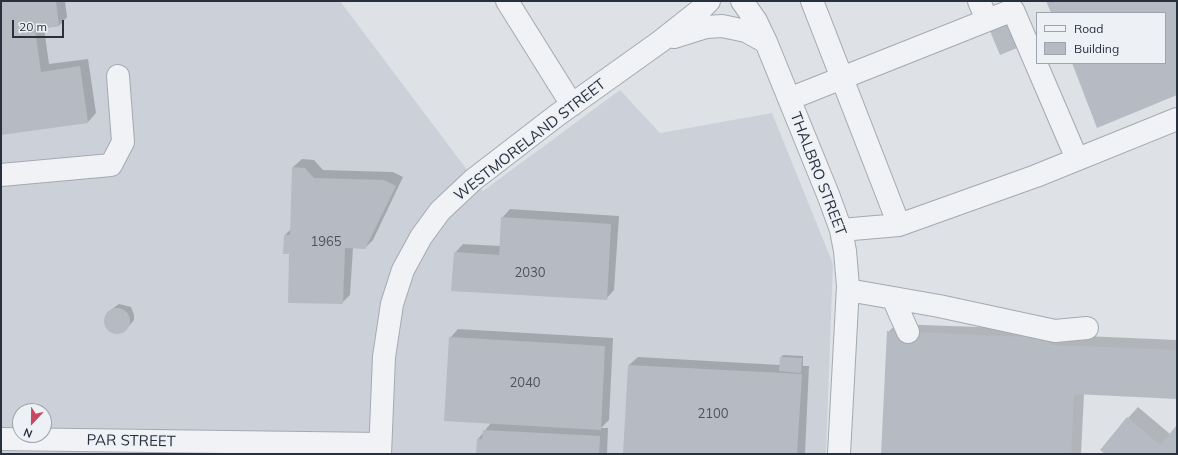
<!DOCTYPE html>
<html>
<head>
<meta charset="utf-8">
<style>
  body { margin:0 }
  #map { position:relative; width:1178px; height:455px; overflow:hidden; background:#dee2e7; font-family:Mulish,sans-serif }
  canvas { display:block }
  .frame { position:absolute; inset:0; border:2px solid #28303d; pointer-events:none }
  .legend { position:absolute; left:1036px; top:12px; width:130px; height:52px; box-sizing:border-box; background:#edf1f5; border:1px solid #9ea4ab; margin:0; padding:5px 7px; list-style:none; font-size:12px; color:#28303d }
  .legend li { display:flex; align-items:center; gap:8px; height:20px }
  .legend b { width:20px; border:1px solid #9ea4ab }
  .north { position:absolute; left:12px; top:403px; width:40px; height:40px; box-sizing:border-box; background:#edf1f5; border:1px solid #9ea4ab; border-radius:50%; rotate:202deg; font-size:11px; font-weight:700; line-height:16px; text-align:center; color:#28303d }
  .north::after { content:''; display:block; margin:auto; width:14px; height:18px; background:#c64960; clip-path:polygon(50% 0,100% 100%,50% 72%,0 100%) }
  .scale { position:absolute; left:12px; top:20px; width:52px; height:18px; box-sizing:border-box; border:2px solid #28303d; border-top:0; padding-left:5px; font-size:12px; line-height:14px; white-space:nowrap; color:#28303d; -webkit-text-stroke:3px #edf1f5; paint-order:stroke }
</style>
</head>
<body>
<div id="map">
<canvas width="1178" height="455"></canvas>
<div class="frame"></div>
<ul class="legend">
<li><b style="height:5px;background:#f1f2f5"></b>Road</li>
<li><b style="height:11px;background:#b6bbc3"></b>Building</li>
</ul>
<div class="north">N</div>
<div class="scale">20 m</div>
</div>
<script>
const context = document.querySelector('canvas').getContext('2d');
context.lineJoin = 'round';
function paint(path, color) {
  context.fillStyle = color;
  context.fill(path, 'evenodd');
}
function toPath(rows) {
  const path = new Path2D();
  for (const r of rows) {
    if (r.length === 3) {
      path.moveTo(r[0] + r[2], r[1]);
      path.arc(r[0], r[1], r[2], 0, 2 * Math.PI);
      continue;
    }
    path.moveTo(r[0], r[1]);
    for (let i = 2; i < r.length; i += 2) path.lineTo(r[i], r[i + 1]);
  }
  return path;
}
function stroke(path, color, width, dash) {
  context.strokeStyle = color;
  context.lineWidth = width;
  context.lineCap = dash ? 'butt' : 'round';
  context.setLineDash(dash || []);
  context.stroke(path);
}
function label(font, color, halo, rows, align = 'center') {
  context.font = font + ' Mulish,sans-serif';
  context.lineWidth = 3.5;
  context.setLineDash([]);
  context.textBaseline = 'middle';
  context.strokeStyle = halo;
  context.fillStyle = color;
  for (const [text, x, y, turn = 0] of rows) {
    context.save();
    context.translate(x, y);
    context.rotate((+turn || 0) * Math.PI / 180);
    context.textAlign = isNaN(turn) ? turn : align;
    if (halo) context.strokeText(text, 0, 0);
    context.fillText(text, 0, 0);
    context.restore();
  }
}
const built = toPath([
  [1,1,340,1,483,191,620,90,660,133,772,113,833,264,826,454,1,454],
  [20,411,44,411,44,435,20,435]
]);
const shadow = toPath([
  [1,1,65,1,67,17,59,26,44,28,49,64,88,59,96,113,88,122,1,134],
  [302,159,314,160,323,170,393,172,403,177,373,240,365,248,353,248,350,295,342,303,290,253,285,235,291,229,293,167],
  [510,209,619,216,614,290,606,299,455,253,463,244,500,246,502,218],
  [119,304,131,307,134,315,134,320,129,326,124,331,118,333,111,331,106,326,105,319,108,312],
  [897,324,1057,330,1061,335,1177,340,1177,398,1084,394,1081,454,882,454,888,332],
  [458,329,613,338,609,420,601,428,608,428,607,454,477,454,478,439,491,423,450,338],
  [783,355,803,356,803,366,809,366,805,454,624,454,629,365,638,357,780,365,781,357],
  [1138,407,1170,434,1177,426,1177,454,1107,454,1128,418]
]);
const building = toPath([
  [1,1,56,1,59,26,35,30,41,72,80,66,88,123,1,135],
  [1046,1,1177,1,1177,95,1097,128,1072,63,1165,63,1165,13,1051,13],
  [1007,24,1017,48,1000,55,990,31],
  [292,167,305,168,314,178,384,180,396,186,365,249,345,248,343,304,288,303,289,254,283,254,284,235,290,235],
  [501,217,611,224,607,300,451,291,454,252,499,255],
  [117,321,13],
  [887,331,1049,338,1050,345,1177,350,1177,399,1074,394,1071,454,881,454],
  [449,337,605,346,601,430,444,421],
  [780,357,802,358,801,373,779,371],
  [628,365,802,374,797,454,623,454],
  [1127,417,1160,445,1177,425,1177,454,1105,454,1100,450],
  [483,430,600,436,599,454,476,454,477,439,482,439]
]);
const minor = toPath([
  [507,1,572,105],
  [742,1,756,21,766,42,829,197,841,230,845,251,848,286,839,454],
  [812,1,899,225],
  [979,1,987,20],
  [674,37,706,27,722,26,746,31,766,42],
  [789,99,1013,10,1077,159],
  [1,175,111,165,123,142,118,76],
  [841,230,899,225,1036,176,1177,119],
  [848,290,939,306,1055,331,1087,328],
  [893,298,908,332],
  [1,439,380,444],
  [380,454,384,357,392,304,403,270,421,237,440,211,473,180,556,116,661,41,699,11,709,1]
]);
const numberNames = [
  ["1965",326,242],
  ["2030",530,273],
  ["2040",525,383],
  ["2100",713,414]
];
const streetNames = [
  ["WESTMORELAND STREET",530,140,-38],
  ["THALBRO STREET",818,174,69],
  ["PAR STREET",131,441,1]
];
paint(built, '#ccd1d9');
paint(shadow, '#0003');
paint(building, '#b6bbc3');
stroke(minor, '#a4a9b1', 24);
stroke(minor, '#f1f2f5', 22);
label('13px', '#4c535e', null, numberNames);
label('15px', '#28303d', '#edf1f5', streetNames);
</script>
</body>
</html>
